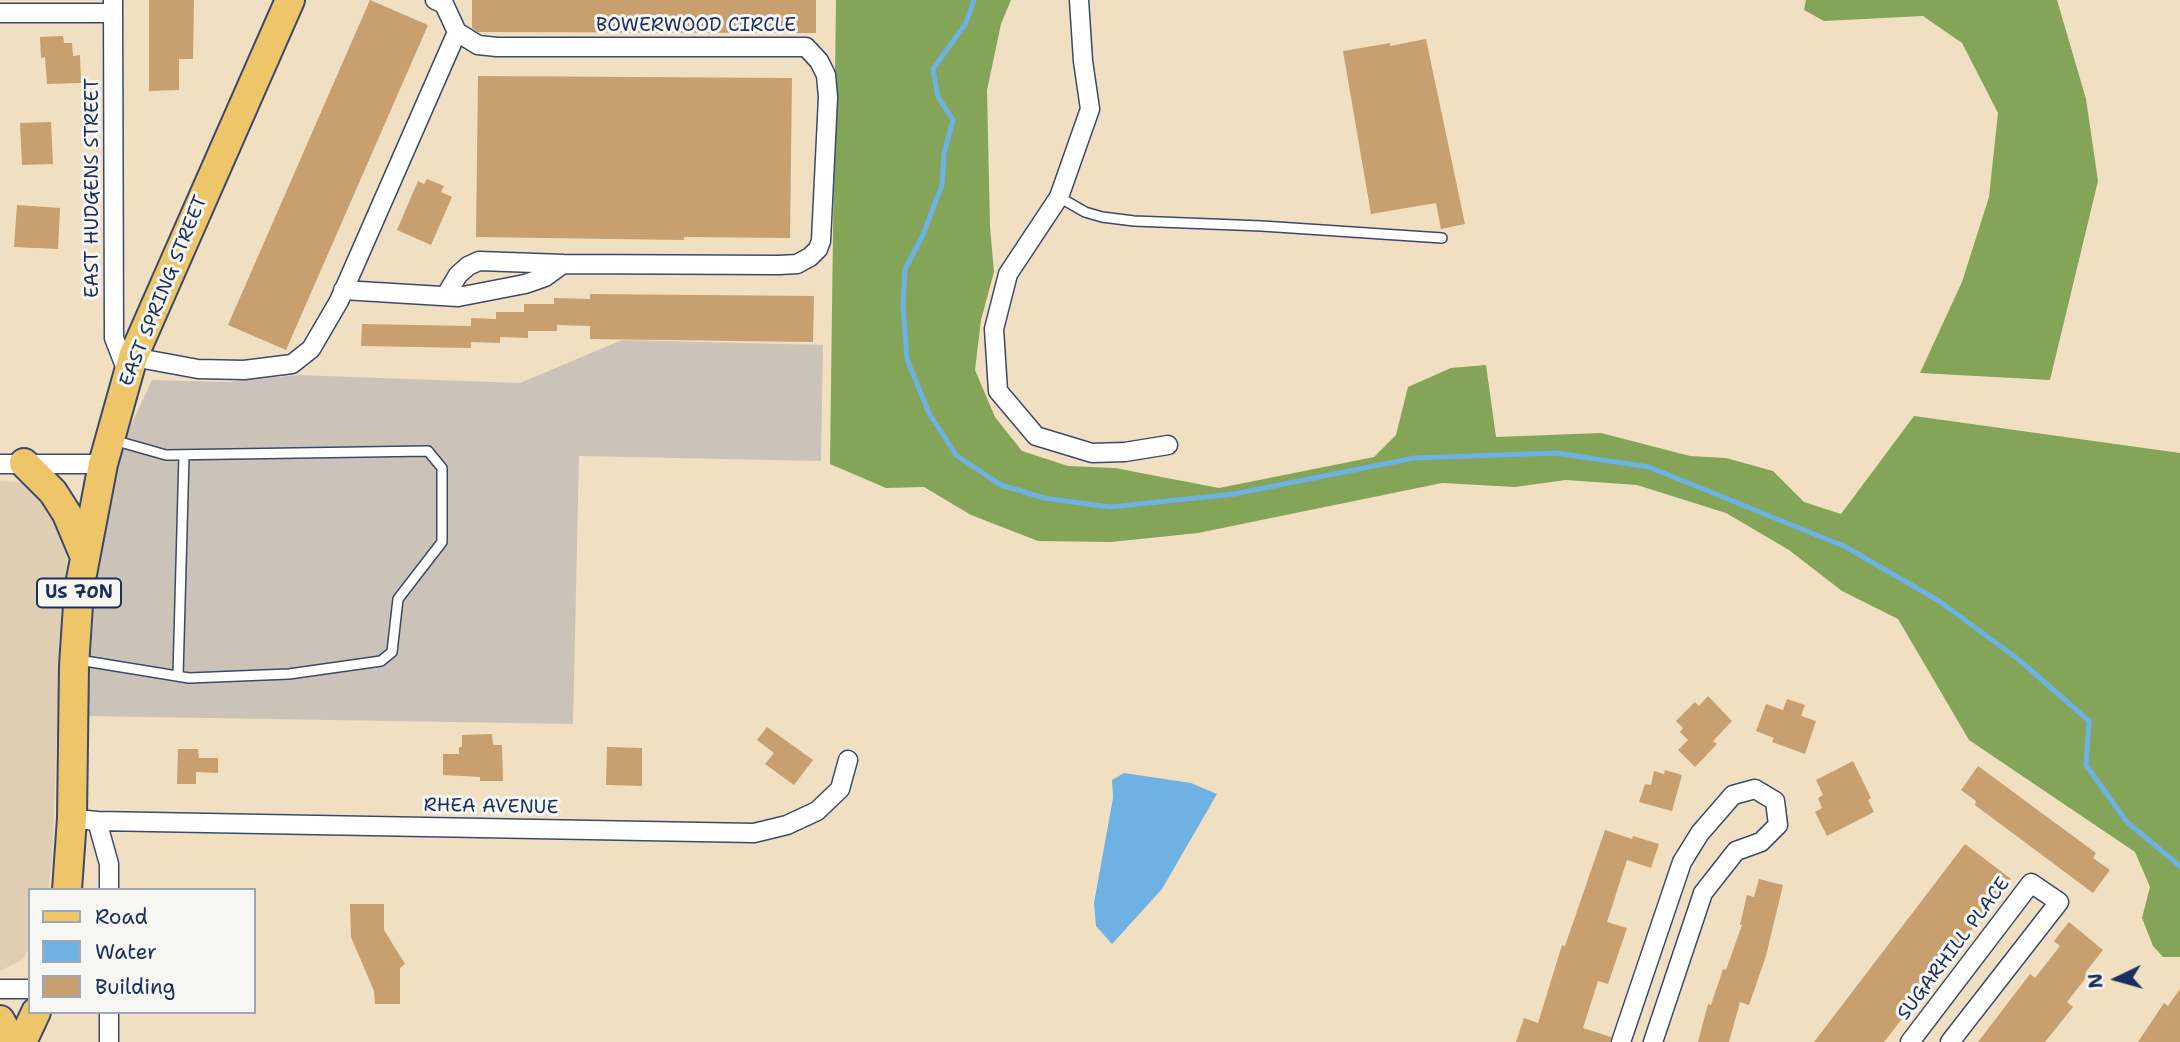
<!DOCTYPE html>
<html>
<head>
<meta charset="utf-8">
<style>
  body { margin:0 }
  #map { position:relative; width:2180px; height:1042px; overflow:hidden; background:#f1dfc2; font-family:"Shantell Sans",sans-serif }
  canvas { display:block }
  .legend { position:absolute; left:28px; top:888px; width:228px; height:126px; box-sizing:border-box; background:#f6f6f2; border:2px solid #9ea6b7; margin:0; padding:9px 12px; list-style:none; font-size:21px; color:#1b2f5e }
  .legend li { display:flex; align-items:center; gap:14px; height:35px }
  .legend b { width:35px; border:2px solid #9ea6b7 }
  .north { position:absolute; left:2082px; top:944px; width:70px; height:70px; -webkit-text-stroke:5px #f6f6f2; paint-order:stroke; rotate:265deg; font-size:19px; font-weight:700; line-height:28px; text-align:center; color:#1b2f5e }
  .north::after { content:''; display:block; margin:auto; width:24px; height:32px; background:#1b2f5e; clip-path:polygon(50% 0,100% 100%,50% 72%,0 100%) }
</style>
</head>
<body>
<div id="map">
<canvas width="2180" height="1042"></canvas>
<ul class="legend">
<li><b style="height:9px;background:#eec569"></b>Road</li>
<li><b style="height:19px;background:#6db2e3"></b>Water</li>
<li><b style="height:19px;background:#c89f6f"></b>Building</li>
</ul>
<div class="north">N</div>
</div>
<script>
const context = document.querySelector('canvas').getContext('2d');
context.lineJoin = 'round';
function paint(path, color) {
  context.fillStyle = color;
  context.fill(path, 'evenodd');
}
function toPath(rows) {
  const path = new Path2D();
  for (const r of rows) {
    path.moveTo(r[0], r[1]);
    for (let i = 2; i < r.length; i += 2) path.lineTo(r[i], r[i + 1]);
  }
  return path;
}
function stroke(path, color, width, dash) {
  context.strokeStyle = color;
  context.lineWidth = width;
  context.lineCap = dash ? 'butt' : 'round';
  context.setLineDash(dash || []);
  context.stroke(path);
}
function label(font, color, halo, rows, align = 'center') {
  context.font = font + ' "Shantell Sans",sans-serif';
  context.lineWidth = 6;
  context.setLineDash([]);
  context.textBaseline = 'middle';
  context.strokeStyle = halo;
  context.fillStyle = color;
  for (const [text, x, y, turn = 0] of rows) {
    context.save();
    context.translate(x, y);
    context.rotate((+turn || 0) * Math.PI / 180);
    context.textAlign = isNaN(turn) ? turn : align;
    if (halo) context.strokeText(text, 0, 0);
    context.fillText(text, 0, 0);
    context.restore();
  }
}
const built = toPath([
  [0,481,29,483,52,499,68,550,61,620,52,861,48,890,30,890,30,948,23,959,0,971]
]);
const industrial = toPath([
  [622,340,823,345,821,461,579,456,573,724,87,716,95,587,106,513,123,442,152,380,227,382,298,375,520,383]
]);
const forest = toPath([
  [836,0,1011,0,1001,24,987,90,990,227,994,272,981,320,975,370,995,417,1022,451,1068,466,1115,468,1219,488,1374,457,1396,435,1408,387,1451,368,1486,365,1496,437,1601,433,1690,456,1726,458,1773,471,1804,502,1841,514,1914,416,2180,453,2180,957,2163,957,2153,946,2142,918,2150,887,2135,852,1969,740,1898,619,1842,591,1789,550,1726,513,1637,485,1566,480,1515,487,1442,483,1198,533,1111,542,1038,541,971,515,924,487,886,488,830,464],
  [1806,0,2057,0,2086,99,2098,181,2050,380,1920,373,1962,282,1989,197,1998,113,1962,43,1923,16,1824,21,1804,10]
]);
const water = toPath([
  [1124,773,1191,783,1217,794,1162,889,1112,944,1096,926,1094,903,1113,798,1112,780]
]);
const stream = toPath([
  [974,0,966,23,933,69,938,97,953,120,944,153,942,185,923,235,905,269,903,305,907,359,929,413,956,455,1001,485,1044,498,1110,507,1234,494,1414,458,1556,453,1649,467,1846,547,1939,601,2018,659,2089,721,2086,765,2127,822,2180,866]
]);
const building = toPath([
  [149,0,194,0,193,59,179,59,179,90,149,91],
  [370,0,428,25,286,350,228,325],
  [472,0,816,0,816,33,478,32,472,28],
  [63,36,64,43,72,43,73,56,80,55,81,83,47,84,45,57,41,58,40,37],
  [1426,39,1465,224,1441,229,1436,203,1371,214,1343,51,1390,43,1390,46],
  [478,76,792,78,790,238,684,237,684,240,476,237],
  [51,122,53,164,22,165,20,123],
  [427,179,444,186,441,192,452,197,431,245,397,230,418,181,424,184],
  [17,205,60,208,58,249,14,247],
  [590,294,814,296,813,342,590,339,590,326,557,325,557,331,528,331,528,338,500,337,500,343,471,342,471,348,361,346,362,324,471,326,471,318,496,319,496,312,524,312,524,304,554,304,554,298,590,299],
  [1708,696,1732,721,1713,741,1717,744,1695,767,1678,750,1688,740,1680,732,1683,728,1676,721,1695,702,1699,706],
  [1787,699,1805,705,1801,716,1816,721,1805,754,1772,742,1774,738,1756,731,1766,704,1783,710],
  [767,727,813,760,794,785,765,764,774,753,757,740],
  [492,734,493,745,502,745,503,781,480,781,480,777,443,775,443,754,459,754,459,747,462,747,462,735],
  [607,747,642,748,642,786,606,785],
  [178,749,198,749,199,758,218,758,218,773,196,772,196,784,177,784],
  [1853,761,1871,798,1868,800,1874,812,1827,836,1815,812,1822,808,1818,798,1823,795,1816,780],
  [1978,766,2096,853,2093,858,2110,870,2093,893,1975,805,1976,801,1961,790],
  [1665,770,1682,775,1672,811,1639,802,1645,784,1651,785,1654,771,1664,774],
  [1605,830,1632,839,1633,836,1659,844,1651,868,1627,860,1607,922,1627,928,1608,984,1598,981,1583,1028,1611,1037,1610,1042,1516,1042,1524,1018,1538,1023,1562,945,1565,946],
  [1965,844,2011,879,1995,900,1884,1042,1814,1042],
  [1759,879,1783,885,1766,956,1749,1005,1740,1002,1729,1042,1698,1042,1708,1004,1711,1005,1723,969,1726,970,1742,925,1740,925,1747,895,1754,897],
  [350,904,384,904,384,930,405,964,400,968,400,1004,375,1004,374,991,351,937],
  [2069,922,2103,950,2085,973,2088,975,2067,1002,2073,1007,2045,1042,1978,1042,2030,974,2035,978,2060,946,2054,941],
  [2180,989,2180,1042,2138,1042,2164,1003,2168,1006]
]);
const lane = toPath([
  [1059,197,1085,212,1102,217,1134,221,1262,226,1442,238],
  [79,660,189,678,289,674,381,661,392,652,398,599,442,542,442,468,428,451,166,455,113,440],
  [178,676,184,455]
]);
const street = toPath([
  [113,0,114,338,128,374],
  [1079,0,1083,61,1090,109,1059,197,1008,274,994,329,998,391,1036,436,1092,453,1125,452,1168,445],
  [0,13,113,13],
  [343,290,458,297,525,284,545,277,563,264,779,265,797,264,810,257,818,249,821,241,828,97,826,75,819,61,806,47,497,47,478,45,457,32],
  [446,295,458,275,468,266,479,261,563,264],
  [133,357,198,369,244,370,292,364,311,349,339,301,457,32,444,4,435,0],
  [0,464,103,464],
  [87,820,97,821,109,864,109,890],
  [97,821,754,833,787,825,817,811,840,789,848,760],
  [0,989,30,989],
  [109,1042,109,1012],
  [1621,1042,1682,862,1700,833,1733,795,1755,789,1775,801,1778,825,1761,842,1736,851,1703,893,1653,1042],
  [1910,1042,2031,883,2059,902,1950,1042]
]);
const primary = toPath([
  [24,463,53,492,67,514,85,557],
  [67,890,72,818,74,666,79,590,103,464,133,357,290,0],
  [0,1020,6,1031,9,1042],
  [22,1042,36,1012]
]);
const shields = [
  [79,593,84]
];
const shieldNames = [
  ["US 70N",79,593]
];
const streetNames = [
  ["BOWERWOOD CIRCLE",696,26],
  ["EAST HUDGENS STREET",93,188,-90],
  ["EAST SPRING STREET",164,291,-68],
  ["RHEA AVENUE",491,807,1],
  ["SUGARHILL PLACE",1954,949,-53]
];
paint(built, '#dfceb4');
paint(industrial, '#cbc3b8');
paint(forest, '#84a458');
paint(water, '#6db2e3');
stroke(stream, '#6db2e3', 5);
paint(building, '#c89f6f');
stroke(lane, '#3b496d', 12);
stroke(street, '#3b496d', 21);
stroke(primary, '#3b496d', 32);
stroke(lane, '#fff', 9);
stroke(street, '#fff', 18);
stroke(primary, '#eec569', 28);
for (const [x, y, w] of shields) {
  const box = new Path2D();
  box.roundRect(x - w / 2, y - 14.5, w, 29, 5);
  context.fillStyle = '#f6f6f2';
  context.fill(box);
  stroke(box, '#1b2f5e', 2);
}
label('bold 18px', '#1b2f5e', null, shieldNames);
label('19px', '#1b2f5e', '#f6f6f2', streetNames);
</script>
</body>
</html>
